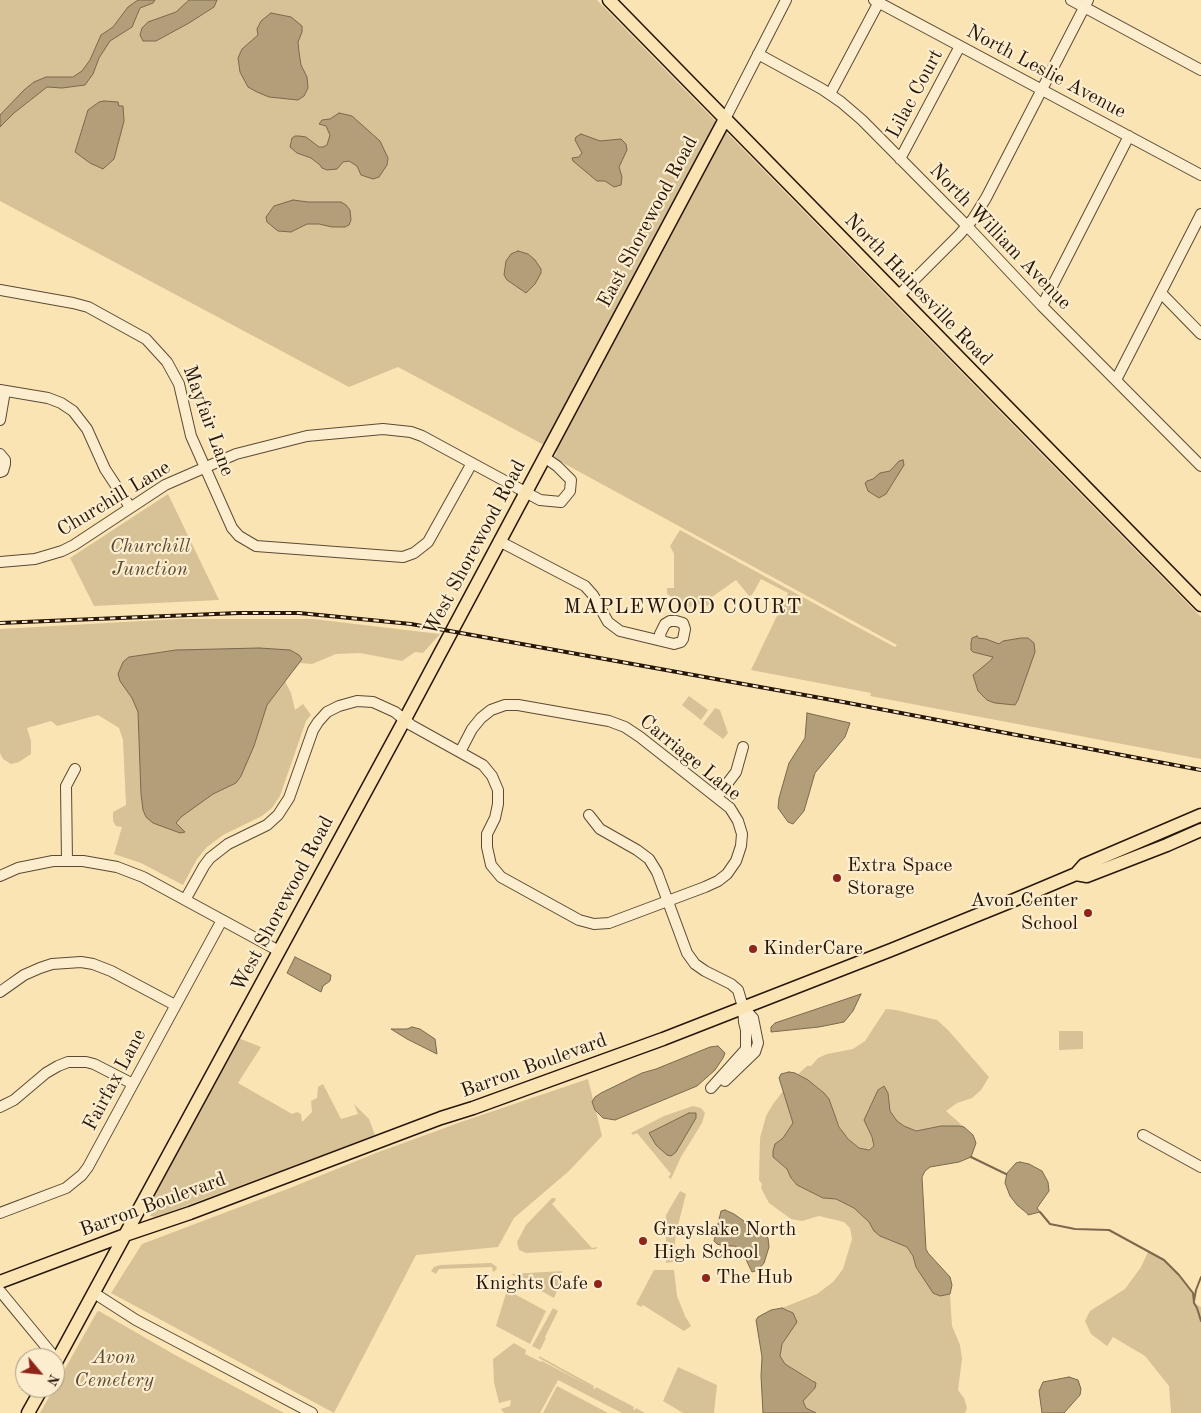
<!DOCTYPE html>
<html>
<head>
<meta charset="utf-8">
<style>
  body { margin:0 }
  #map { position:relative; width:1201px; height:1413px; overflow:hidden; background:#fbe4b4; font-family:"Old Standard TT",serif }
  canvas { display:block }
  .north { position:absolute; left:15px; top:1348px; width:50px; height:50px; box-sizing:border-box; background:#fcedce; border:1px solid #a69780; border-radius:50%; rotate:118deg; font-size:14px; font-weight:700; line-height:20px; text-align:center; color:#26160a }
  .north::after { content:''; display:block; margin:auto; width:18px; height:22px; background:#8f2418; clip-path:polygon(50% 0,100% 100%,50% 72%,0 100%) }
</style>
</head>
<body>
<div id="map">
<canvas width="1201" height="1413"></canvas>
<div class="north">N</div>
</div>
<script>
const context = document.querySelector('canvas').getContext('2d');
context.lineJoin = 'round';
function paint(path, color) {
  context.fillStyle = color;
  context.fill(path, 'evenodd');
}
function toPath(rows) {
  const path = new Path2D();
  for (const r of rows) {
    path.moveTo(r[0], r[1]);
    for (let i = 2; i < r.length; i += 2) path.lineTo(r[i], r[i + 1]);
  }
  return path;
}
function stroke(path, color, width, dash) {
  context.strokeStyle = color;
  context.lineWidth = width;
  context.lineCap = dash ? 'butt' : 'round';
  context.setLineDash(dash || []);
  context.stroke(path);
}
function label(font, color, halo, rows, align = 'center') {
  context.font = font + ' "Old Standard TT",serif';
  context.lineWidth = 4.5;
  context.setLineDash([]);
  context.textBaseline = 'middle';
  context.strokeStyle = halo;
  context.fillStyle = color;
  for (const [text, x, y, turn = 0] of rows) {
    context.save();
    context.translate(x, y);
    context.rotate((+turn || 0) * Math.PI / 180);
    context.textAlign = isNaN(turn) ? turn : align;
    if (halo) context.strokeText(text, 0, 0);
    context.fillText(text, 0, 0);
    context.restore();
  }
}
const green = toPath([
  [0,0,597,0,1201,617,1201,759,870,696,871,693,751,670,788,593,761,579,752,595,749,596,736,580,709,599,711,603,705,607,700,605,689,607,678,601,667,594,667,588,674,588,674,554,670,546,680,530,852,624,895,647,897,645,554,458,557,452,398,367,349,387,0,201],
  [168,494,219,600,94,606,70,558],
  [178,619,313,619,440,634,423,653,415,652,402,661,360,653,336,654,312,664,300,663,285,681,291,693,295,710,303,704,311,715,306,721,280,796,272,808,262,816,223,835,207,847,197,859,183,885,141,863,114,854,122,827,116,826,113,821,113,812,126,805,123,740,119,728,98,715,57,726,51,721,27,728,31,741,31,754,19,762,11,764,3,759,0,753,0,629],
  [689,696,708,710,701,720,682,705],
  [715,708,720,710,728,733,723,739,703,724],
  [886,1009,896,1010,937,1020,948,1030,989,1077,981,1090,972,1098,957,1103,946,1111,964,1127,931,1128,916,1131,910,1130,897,1121,893,1116,890,1111,888,1093,884,1086,878,1090,865,1120,874,1142,874,1146,866,1150,859,1148,852,1143,843,1133,836,1119,829,1099,824,1093,808,1080,798,1074,807,1066,811,1066,818,1058,827,1054,853,1049,865,1041],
  [1059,1031,1082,1031,1083,1033,1083,1049,1059,1050],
  [238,1038,261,1047,238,1083,292,1114,297,1112,301,1114,302,1122,312,1112,311,1101,317,1098,318,1087,323,1084,341,1119,358,1114,354,1104,369,1119,375,1135,167,1213,155,1217,150,1216,151,1214,146,1213,146,1207],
  [588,1079,602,1136,569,1171,514,1218,498,1247,416,1255,334,1413,111,1293,142,1244,290,1188,376,1153,461,1122],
  [784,1090,793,1123,783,1138,778,1141,773,1157,787,1169,791,1179,797,1185,823,1198,836,1199,854,1208,869,1222,874,1231,880,1236,907,1247,913,1256,916,1267,928,1283,944,1295,950,1294,952,1326,960,1345,962,1359,958,1390,964,1398,967,1408,965,1413,816,1413,806,1408,804,1404,803,1401,805,1397,815,1388,813,1380,785,1364,780,1356,782,1344,795,1325,789,1310,782,1308,817,1294,833,1282,843,1269,852,1239,850,1228,844,1222,819,1216,802,1221,791,1219,769,1203,761,1188,762,1184,759,1180,760,1138,766,1116,773,1104],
  [693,1106,701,1108,705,1113,702,1123,681,1157,671,1179,668,1177,671,1174,637,1133,633,1135,631,1133,664,1116],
  [680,1191,686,1194,676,1233,673,1262,666,1263,666,1215],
  [552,1198,555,1198,556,1200,552,1204,592,1248,597,1247,596,1249,526,1253,519,1250,517,1242,526,1225],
  [1148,1252,1164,1260,1179,1275,1193,1293,1194,1303,1201,1307,1201,1413,1171,1413,1169,1386,1145,1356,1113,1337,1107,1346,1091,1334,1085,1321,1090,1311,1125,1289,1141,1267],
  [491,1263,497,1267,496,1270,493,1272,492,1267,439,1269,436,1274,431,1271,434,1267,440,1265],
  [654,1270,674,1270,677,1296,685,1316,691,1326,684,1331,643,1305,641,1307,636,1304],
  [562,1271,560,1284,554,1298,511,1274],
  [507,1290,546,1311,530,1344,496,1326],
  [553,1308,558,1311,545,1337,546,1338,540,1350,532,1346],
  [99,1311,175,1355,284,1413,40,1413,97,1312],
  [514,1343,526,1350,525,1354,541,1362,542,1361,591,1387,539,1358,539,1356,594,1386,593,1388,595,1389,596,1387,634,1407,633,1409,635,1410,636,1408,645,1413,622,1413,558,1380,540,1413,504,1413,501,1409,510,1406,511,1400,499,1403,494,1382,493,1359],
  [678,1367,717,1385,714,1413,683,1413,663,1401],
  [557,1386,608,1413,543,1413]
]);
const water = toPath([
  [138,0,155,0,153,3,140,8,132,27,110,41,99,58,93,74,85,85,62,88,47,87,14,113,0,127,0,115,24,90,34,82,46,77,73,77,82,71,90,60,101,35,113,27,128,7,138,0],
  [189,0,217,0,214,7,189,23,156,41,143,41,140,35,142,28,148,22,176,12,189,0],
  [271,13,291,17,302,26,302,32,298,42,299,52,301,65,307,77,308,88,304,96,298,100,269,97,257,92,248,87,240,72,238,58,242,49,258,35,257,29,261,21,271,13],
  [104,101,118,102,119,106,123,106,124,121,114,159,103,169,90,163,75,152,88,110,99,102,104,101],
  [339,113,352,116,380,141,388,158,387,165,379,177,373,179,361,175,357,166,349,161,343,162,337,169,327,170,322,168,320,165,311,158,297,153,290,147,292,138,295,136,299,136,306,137,319,147,323,147,327,145,330,135,326,126,319,124,322,120,330,119,339,113],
  [581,134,600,141,621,139,626,144,627,150,619,167,622,177,621,185,614,187,605,181,597,181,573,161,572,158,579,157,582,153,575,140,576,137,581,134],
  [293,200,308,202,341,202,346,205,350,210,351,220,349,225,345,227,332,227,319,224,307,224,291,232,278,231,267,222,266,217,274,206,293,200],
  [518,251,528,254,535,260,541,269,541,273,535,284,526,293,507,280,504,275,506,261,511,254,518,251],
  [903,460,904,465,886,494,879,498,868,491,865,483,867,481,873,479,880,473,890,471,899,461,903,460],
  [977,636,978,638,986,639,999,644,1003,641,1021,638,1028,638,1034,643,1035,652,1018,700,1015,705,995,703,987,700,978,691,973,675,991,660,993,657,973,652,971,650,971,643,972,638,977,636],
  [259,648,290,650,299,655,302,659,267,705,254,746,241,776,236,783,213,794,181,817,176,823,185,832,180,833,153,823,146,817,143,810,141,794,138,712,132,698,120,681,118,674,123,662,129,657,176,650,259,648],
  [807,713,850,723,845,737,815,773,804,811,793,824,788,822,778,808,779,798,789,763,805,738,807,713],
  [295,957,331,975,330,981,323,986,321,992,287,973,295,957],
  [861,994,853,1011,844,1022,819,1027,771,1032,771,1027,775,1023,861,994],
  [412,1027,420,1029,435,1039,437,1054,407,1039,391,1029,407,1029,412,1027],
  [718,1046,725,1053,723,1058,715,1070,697,1086,615,1120,603,1118,595,1110,592,1102,595,1097,601,1093,642,1073,656,1069,710,1047,718,1046],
  [789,1072,795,1073,808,1080,824,1093,829,1099,839,1127,848,1139,859,1148,869,1150,874,1146,872,1137,864,1120,878,1090,884,1086,888,1093,890,1111,897,1121,904,1126,916,1131,941,1126,959,1126,964,1127,973,1135,976,1143,971,1157,959,1162,930,1167,925,1171,922,1177,926,1249,928,1253,950,1277,952,1285,950,1294,940,1296,933,1293,916,1267,913,1256,907,1247,880,1236,874,1231,869,1222,854,1208,836,1199,823,1198,797,1185,791,1178,787,1169,773,1157,773,1151,775,1144,783,1138,793,1123,779,1078,781,1074,789,1072],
  [689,1113,696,1113,696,1118,676,1152,671,1156,667,1155,656,1145,649,1133,689,1113],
  [1020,1162,1029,1164,1042,1171,1048,1182,1049,1191,1037,1208,1040,1212,1028,1215,1028,1214,1017,1205,1010,1196,1005,1183,1007,1173,1016,1163,1020,1162],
  [725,1210,734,1214,768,1238,769,1247,764,1263,758,1270,752,1272,741,1249,734,1246,725,1246,717,1244,714,1241,721,1211,725,1210],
  [782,1308,793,1313,797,1322,782,1344,780,1356,785,1364,816,1383,815,1388,803,1401,806,1408,816,1413,763,1413,761,1376,762,1357,756,1320,758,1317,771,1310,782,1308],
  [1069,1377,1078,1380,1081,1389,1080,1395,1064,1413,1042,1413,1039,1391,1043,1382,1069,1377]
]);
const stream = toPath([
  [971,1157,1006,1174],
  [1040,1212,1050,1224,1075,1229,1109,1230,1164,1260,1179,1275,1193,1293,1194,1303,1197,1308,1201,1321],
  [1194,1301,1196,1290,1201,1277]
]);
const minor = toPath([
  [874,0,1201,175],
  [1071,0,1201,70],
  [758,54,822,89,841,102,862,120,967,226,1042,306,1201,466],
  [830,94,880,0],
  [725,119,786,0],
  [900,159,960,46],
  [0,290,73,303,88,307,146,339,167,362,179,384,191,436,232,528,239,536,256,546,403,557,414,553,428,542,472,463],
  [1161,293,1201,334],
  [898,296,959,235,973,219,986,198,1088,0],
  [1042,306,1129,136],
  [1116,380,1201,214],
  [0,390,48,398,61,403,73,411,87,429,105,469,130,507],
  [0,420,5,391],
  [0,454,5,460,5,464,3,471,0,472],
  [499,541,585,586,593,595,608,622,620,631,674,644,681,642,683,639,685,629,683,623,676,621,670,621,665,624,660,634,661,640],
  [0,562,35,559,62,551,74,545,165,485,236,454,307,436,383,429,411,432,422,436,540,500,561,502,570,491,571,480,557,466,544,457],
  [717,797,736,772,743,747],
  [589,815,600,829,637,850,649,859,657,872,687,953,695,964,705,971,731,984,738,990,743,1007,744,1022,746,1030,746,1049,711,1088],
  [67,861,66,786,75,769],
  [0,876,18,868,53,861,83,861,117,867,143,877,279,951],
  [185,900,204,866,210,858,228,844,267,825,278,815,289,798,313,730,318,722,327,712,339,706,357,701,373,702,395,712,411,725,483,765,492,776,498,790,498,804,495,818,487,834,487,847,491,865,501,877,579,920,594,924,609,923,705,887,718,881,727,874,736,861,741,846,742,834,738,821,730,808,640,737,625,727,609,721,518,705,505,705,491,710,481,718,472,729,460,752],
  [0,992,24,975,40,968,52,964,81,962,93,964,111,971,175,1005],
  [725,1081,755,1052,758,1043,753,1018,743,1007],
  [0,1107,14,1100,46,1073,58,1066,68,1062,86,1062,94,1064,133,1084],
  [1143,1135,1201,1167],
  [0,1213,66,1188,82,1175,88,1167,222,920],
  [0,1291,57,1360],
  [94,1293,136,1320,312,1413]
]);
const major = toPath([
  [609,0,1201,605],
  [1076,874,1087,876,1167,845,1201,830],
  [0,1282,125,1235,190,1213,441,1118,473,1108,663,1039,891,950,1007,903,1076,874,1084,865,1201,815],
  [55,1364,405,719,725,119],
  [28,1413,42,1388]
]);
const rail = toPath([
  [0,623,239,613,299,613,411,624,843,702,1201,770]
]);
const markers = [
  [837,878,5,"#8f2418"],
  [1088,913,5,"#8f2418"],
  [753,949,5,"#8f2418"],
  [643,1241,5,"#8f2418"],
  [706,1278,5,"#8f2418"],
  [598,1284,5,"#8f2418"]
];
const streetNames = [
  ["North Leslie Avenue",1046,72,28],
  ["Lilac Court",915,94,-62],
  ["East Shorewood Road",648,222,-62],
  ["North William Avenue",1000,237,46],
  ["North Hainesville Road",918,290,46],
  ["Mayfair Lane",208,421,70],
  ["Churchill Lane",114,499,-31],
  ["West Shorewood Road",475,548,-62],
  ["Carriage Lane",690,758,39],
  ["West Shorewood Road",283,904,-62],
  ["Barron Boulevard",534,1066,-20],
  ["Fairfax Lane",115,1080,-62],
  ["Barron Boulevard",153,1205,-20]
];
const parkNames = [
  ["Churchill",150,547],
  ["Junction",150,570],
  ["Avon",114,1358],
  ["Cemetery",114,1381]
];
const poiNames = [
  ["Extra Space",847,866],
  ["Storage",847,889],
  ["Avon Center",1078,901,"right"],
  ["School",1078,924,"right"],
  ["KinderCare",763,949],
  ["Grayslake North",653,1230],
  ["High School",653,1253],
  ["The Hub",716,1278],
  ["Knights Cafe",588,1284,"right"]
];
const neighbourhoodNames = [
  ["MAPLEWOOD COURT",683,607]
];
paint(green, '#d7c197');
paint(water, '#b39e7a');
stroke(water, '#7b684d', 1);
stroke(stream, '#7b684d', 2);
stroke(minor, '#5b4a34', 12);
stroke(major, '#26160a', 15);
stroke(minor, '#fcedce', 10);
stroke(major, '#fbe4b4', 12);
stroke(rail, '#26160a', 4);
stroke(rail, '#fcedce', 2, [5.5]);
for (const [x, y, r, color] of markers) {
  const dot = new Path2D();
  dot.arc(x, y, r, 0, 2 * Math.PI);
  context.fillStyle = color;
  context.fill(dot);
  stroke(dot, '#fcedce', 2);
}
label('20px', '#26160a', '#fcedce', streetNames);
label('italic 20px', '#5b4934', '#fcedce', parkNames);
label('20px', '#26160a', '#fcedce', poiNames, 'left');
context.letterSpacing = '1px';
label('21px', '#26160a', '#fcedce', neighbourhoodNames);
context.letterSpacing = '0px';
</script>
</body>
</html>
